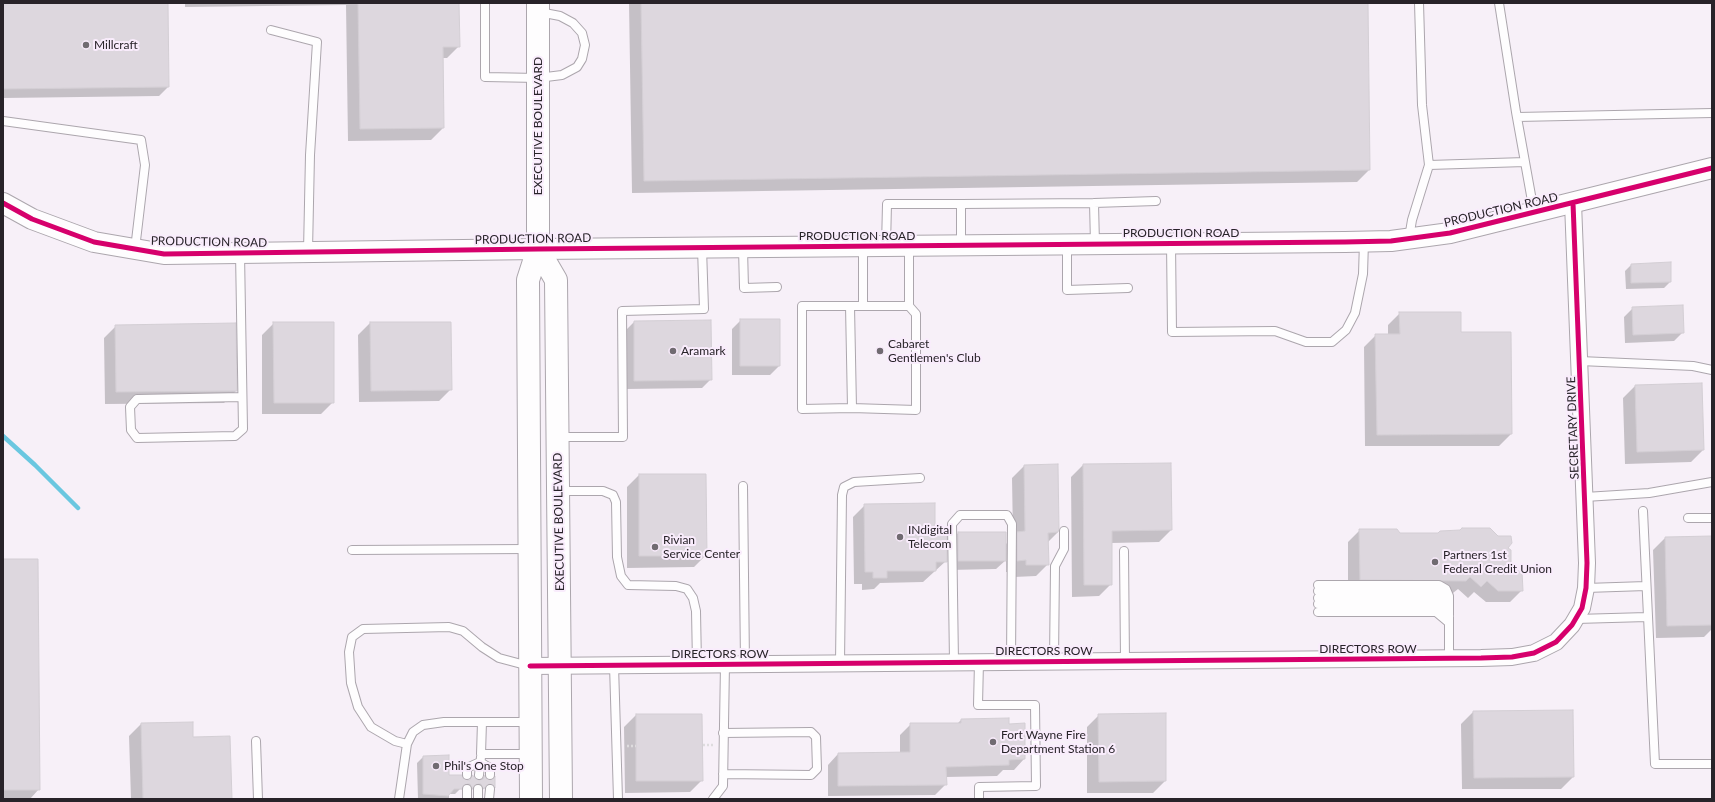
<!DOCTYPE html>
<html>
<head>
<meta charset="utf-8">
<style>
  body { margin:0 }
  #map { position:relative; width:1715px; height:802px; overflow:hidden; background:#f7f0f8; font-family:Lato,sans-serif }
  canvas { display:block }
  .frame { position:absolute; inset:0; border:4px solid #282329; pointer-events:none }
</style>
</head>
<body>
<div id="map">
<canvas width="1715" height="802"></canvas>
<div class="frame"></div>
</div>
<script>
const context = document.querySelector('canvas').getContext('2d');
context.lineJoin = 'round';
function paint(path, color) {
  context.fillStyle = color;
  context.fill(path, 'evenodd');
}
function toPath(rows) {
  const path = new Path2D();
  for (const r of rows) {
    path.moveTo(r[0], r[1]);
    for (let i = 2; i < r.length; i += 2) path.lineTo(r[i], r[i + 1]);
  }
  return path;
}
function stroke(path, color, width, dash) {
  context.strokeStyle = color;
  context.lineWidth = width;
  context.lineCap = dash ? 'butt' : 'round';
  context.setLineDash(dash || []);
  context.stroke(path);
}
function label(font, color, halo, rows, align = 'center') {
  context.font = font + ' Lato,sans-serif';
  context.lineWidth = 4;
  context.setLineDash([]);
  context.textBaseline = 'middle';
  context.strokeStyle = halo;
  context.fillStyle = color;
  for (const [text, x, y, turn = 0] of rows) {
    context.save();
    context.translate(x, y);
    context.rotate((+turn || 0) * Math.PI / 180);
    context.textAlign = isNaN(turn) ? turn : align;
    if (halo) context.strokeText(text, 0, 0);
    context.fillText(text, 0, 0);
    context.restore();
  }
}
const shadow = toPath([
  [3,3,167,3,168,87,159,96,3,98],
  [185,3,458,3,459,46,447,58,442,58,443,128,431,140,348,141,346,5,185,7],
  [629,3,1367,3,1369,170,1357,182,632,193],
  [1631,265,1670,282,1664,288,1626,289,1625,271],
  [1633,308,1683,332,1674,341,1625,343,1624,317],
  [1400,313,1460,333,1511,434,1499,446,1365,446,1364,347,1376,335,1388,335,1388,325],
  [741,320,779,366,770,375,732,375,732,329],
  [634,322,711,379,702,388,626,389,625,331],
  [274,323,333,402,321,414,262,414,262,335],
  [370,323,451,389,439,401,359,402,358,335],
  [116,326,236,391,224,403,105,404,104,338],
  [1635,386,1703,450,1691,462,1625,464,1623,398],
  [1057,465,1058,532,1048,542,1048,564,1036,576,1014,577,1014,572,1006,572,1006,560,996,569,949,570,949,542,958,533,1005,545,1013,537,1012,478,1024,466],
  [1083,465,1171,530,1159,542,1111,543,1111,584,1099,596,1072,597,1071,477],
  [639,475,706,555,694,567,627,568,627,487],
  [865,505,934,533,946,561,923,582,880,583,874,589,862,590,862,584,854,584,853,517],
  [1360,530,1399,534,1507,548,1510,572,1522,590,1510,602,1486,602,1474,592,1468,598,1458,589,1453,593,1348,591,1348,542],
  [1665,538,1712,542,1712,629,1704,637,1656,638,1653,550],
  [3,560,39,789,30,799,3,799],
  [1473,712,1573,777,1561,789,1462,789,1461,724],
  [636,715,702,780,690,792,625,793,624,727],
  [1099,715,1165,781,1153,793,1087,793,1087,727],
  [1008,719,1008,725,1024,759,1014,770,1003,770,997,776,946,777,946,784,935,795,828,796,828,765,838,754,900,753,900,735,911,724,957,724,961,720],
  [141,724,192,738,231,799,131,799,129,736],
  [423,757,448,776,464,781,480,781,484,777,491,782,494,778,494,787,489,793,484,788,478,794,476,790,471,789,467,793,465,790,460,789,455,794,449,794,449,799,418,799,417,763]
]);
const stream = toPath([
  [3,436,35,465,78,508]
]);
const building = toPath([
  [3,3,168,3,169,87,3,89,3,3],
  [358,3,459,3,460,47,443,47,444,128,360,129,358,3],
  [641,3,1368,3,1370,170,644,181,641,3],
  [1671,262,1671,282,1631,283,1631,264,1671,262],
  [1683,305,1684,333,1633,335,1632,307,1683,305],
  [1399,312,1461,312,1461,332,1511,332,1512,434,1377,435,1375,334,1400,334,1399,312],
  [740,319,780,319,780,366,740,366,740,319],
  [711,320,712,380,634,381,634,321,711,320],
  [273,322,334,322,334,403,274,403,273,322],
  [370,322,451,322,452,390,371,391,370,322],
  [236,323,237,391,116,392,115,325,236,323],
  [1702,383,1704,450,1637,452,1635,385,1702,383],
  [1171,463,1172,530,1112,531,1112,585,1084,585,1083,464,1171,463],
  [1058,464,1059,529,1058,532,1048,533,1049,565,1026,565,1026,560,1017,561,1017,532,1025,531,1024,465,1058,464],
  [639,474,706,474,707,556,639,556,639,474],
  [935,503,935,532,947,532,947,562,936,562,936,571,887,571,887,578,873,578,873,572,865,572,864,504,935,503],
  [1462,528,1490,528,1498,536,1511,536,1512,543,1508,548,1511,550,1511,571,1522,571,1523,591,1498,591,1487,581,1481,587,1470,577,1466,581,1360,580,1359,529,1397,529,1400,533,1438,533,1440,531,1460,530,1462,528],
  [958,532,1006,532,1006,561,958,561,958,532],
  [1712,536,1712,625,1667,626,1665,537,1712,536],
  [3,559,38,559,40,790,3,790,3,559],
  [1573,710,1574,777,1474,778,1473,711,1573,710],
  [1166,713,1166,781,1099,782,1098,714,1166,713],
  [636,714,702,714,703,781,636,781,636,714],
  [1009,718,1009,724,1025,723,1025,759,1009,760,1009,765,946,767,947,785,838,786,838,753,910,752,910,723,961,723,961,719,1009,718],
  [193,722,193,737,230,736,232,799,143,799,141,723,193,722],
  [449,755,449,775,462,775,467,780,470,780,472,775,479,780,483,779,485,775,490,780,495,776,495,788,490,784,483,789,481,784,478,784,472,789,470,784,467,784,462,789,454,789,448,796,423,794,423,756,449,755]
]);
const path = toPath([
  [703,745,714,745],
  [627,746,636,746]
]);
const service = toPath([
  [485,3,485,77,538,78,562,75,577,67,582,59,585,45,582,33,573,23,560,16,539,12],
  [1419,3,1422,105,1429,165],
  [1499,3,1516,112,1525,162],
  [271,30,317,42,310,155,308,251],
  [1517,117,1712,113],
  [3,121,141,140,145,165,135,249],
  [1094,203,1156,201],
  [961,204,1094,203,1095,244],
  [1409,238,1412,220,1429,165,1525,162,1534,212],
  [1171,243,1172,332,1275,331,1306,342,1332,342,1346,330,1355,313,1363,274,1364,242],
  [1067,244,1067,290,1128,288],
  [886,246,887,204,961,204,961,245],
  [909,246,909,306],
  [863,247,863,306],
  [743,248,744,288,777,287],
  [240,253,243,429,235,436,137,438,131,430,130,407,137,399,242,397],
  [850,306,909,306,916,314,916,410,852,408,850,306],
  [850,306,802,306,802,409,852,408],
  [1580,361,1693,366,1712,370],
  [559,437,623,437,622,311,704,309,702,248],
  [743,486,745,664],
  [559,491,603,491,613,495,616,502,617,557,621,576,628,585,676,586,687,589,693,598,696,611,697,664],
  [1585,497,1649,493,1712,482],
  [1643,511,1655,764,1712,764],
  [1688,518,1712,518],
  [352,550,528,549],
  [1124,551,1125,661],
  [1318,585,1439,585,1446,589,1449,596,1449,607],
  [1586,588,1646,586],
  [1318,591,1438,591,1448,602],
  [1318,598,1437,598,1443,600,1449,607,1449,658],
  [1318,604,1437,604,1449,616],
  [1318,612,1436,612,1448,622],
  [1576,619,1647,617],
  [1054,661,1055,566,1064,549,1064,531],
  [954,662,952,524,960,515,1007,515,1012,524,1011,662],
  [979,662,978,705,1035,705,1036,786,979,787,979,799],
  [840,663,842,495,844,487,854,482,920,478],
  [614,665,618,799],
  [482,722,481,754,530,754],
  [256,741,258,799],
  [407,744,395,741,371,727,358,707,351,683,349,652,352,637,363,629,449,627,463,631,482,647,499,658,529,666],
  [723,774,811,775,817,769,816,737,811,732,723,733],
  [467,775,467,768,480,762,490,768,490,775],
  [479,775,481,757],
  [467,789,467,799],
  [399,799,407,744,413,732,423,725,444,722,530,722],
  [478,799,478,789],
  [489,799,490,789],
  [713,799,723,786,725,664]
]);
const minor = toPath([
  [530,666,1481,658,1512,657,1534,653,1556,642,1572,625,1582,608,1586,588,1587,563,1573,203]
]);
const tertiary = toPath([
  [3,203,32,219,94,242,164,254,538,249,1345,242,1391,241,1450,233,1712,168]
]);
const secondary = toPath([
  [538,249,556,280,561,799],
  [531,799,528,280,538,249,538,3]
]);
const cycleway = toPath([
  [3,203,32,219,94,242,164,254,538,249,1345,242,1391,241,1450,233,1712,168],
  [530,666,1481,658,1512,657,1534,653,1556,642,1572,625,1582,608,1586,588,1587,563,1573,203]
]);
const markers = [
  [86,45,4,"#706b71"],
  [673,351,4,"#706b71"],
  [880,351,4,"#706b71"],
  [900,537,4,"#706b71"],
  [655,547,4,"#706b71"],
  [1435,562,4,"#706b71"],
  [993,742,4,"#706b71"],
  [436,766,4,"#706b71"]
];
const poiNames = [
  ["Millcraft",94,45],
  ["Cabaret",888,344],
  ["Gentlemen's Club",888,358],
  ["Aramark",681,351],
  ["INdigital",908,530],
  ["Telecom",908,544],
  ["Rivian",663,540],
  ["Service Center",663,554],
  ["Partners 1st",1443,555],
  ["Federal Credit Union",1443,569],
  ["Fort Wayne Fire",1001,735],
  ["Department Station 6",1001,749],
  ["Phil's One Stop",444,766]
];
const streetNames = [
  ["EXECUTIVE BOULEVARD",538,126,-90],
  ["PRODUCTION ROAD",1501,210,-13],
  ["PRODUCTION ROAD",1181,233],
  ["PRODUCTION ROAD",857,236],
  ["PRODUCTION ROAD",533,239,-1],
  ["PRODUCTION ROAD",209,242,1],
  ["SECRETARY DRIVE",1573,428,-92],
  ["EXECUTIVE BOULEVARD",559,522,-91],
  ["DIRECTORS ROW",1368,649],
  ["DIRECTORS ROW",1044,651],
  ["DIRECTORS ROW",720,654]
];
paint(shadow, '#0003');
stroke(stream, '#6ac7e0', 4.5);
paint(building, '#ddd7de');
stroke(building, '#d3ced4', 1);
stroke(service, '#aca6ad', 10);
stroke(minor, '#aca6ad', 18);
stroke(tertiary, '#aca6ad', 22);
stroke(secondary, '#aca6ad', 24);
stroke(path, '#dedcde', 2.5, [2, 2]);
stroke(service, '#fefdfe', 8);
stroke(minor, '#fefdfe', 16);
stroke(tertiary, '#fefdfe', 20);
stroke(secondary, '#fefdfe', 22);
stroke(cycleway, '#d6006c', 5);
for (const [x, y, r, color] of markers) {
  const dot = new Path2D();
  dot.arc(x, y, r, 0, 2 * Math.PI);
  context.fillStyle = color;
  context.fill(dot);
  stroke(dot, '#f9ecfc', 1.5);
}
label('12px', '#282329', '#f9ecfc', poiNames, 'left');
label('12px', '#282329', '#f9ecfc', streetNames);
</script>
</body>
</html>
